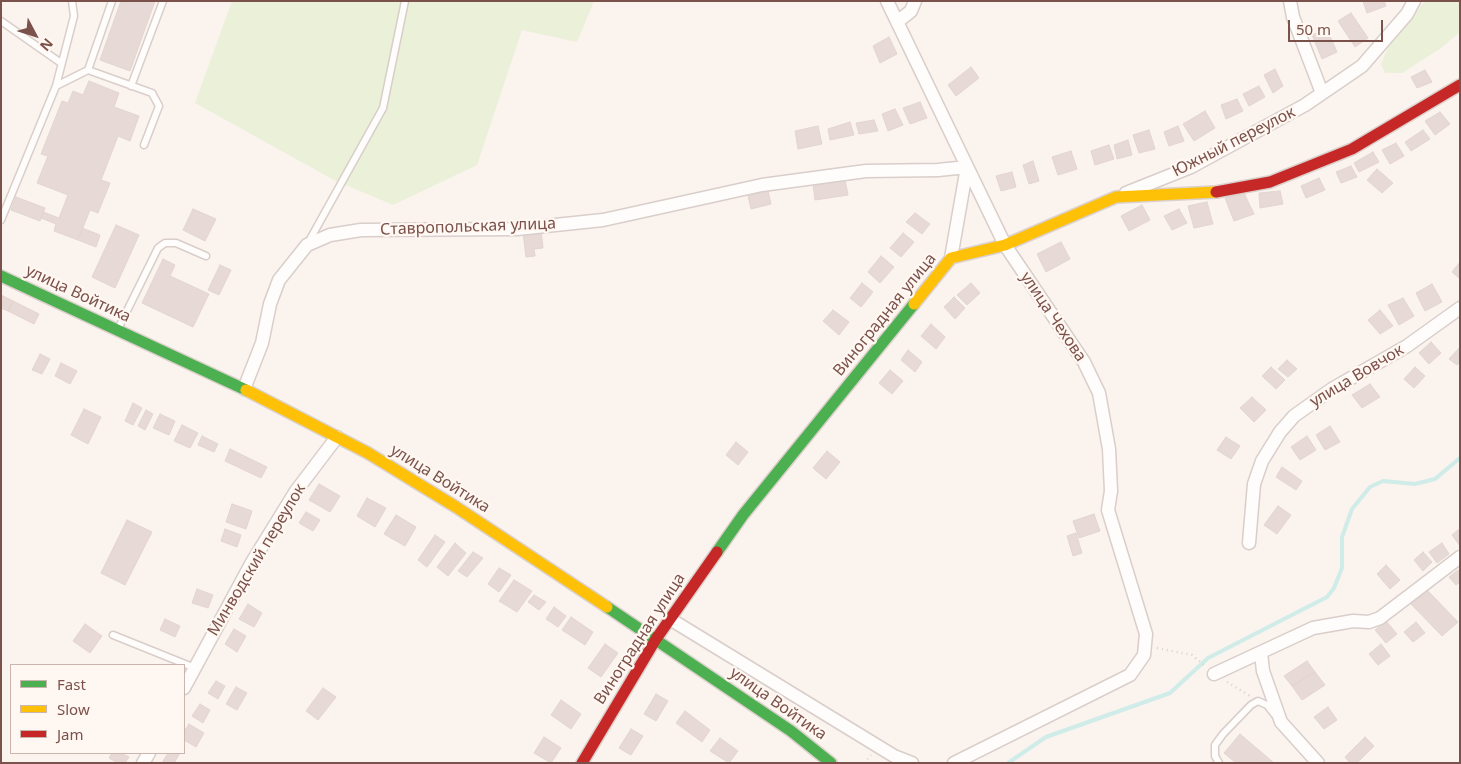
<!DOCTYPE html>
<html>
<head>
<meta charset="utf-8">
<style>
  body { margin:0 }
  #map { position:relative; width:1461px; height:764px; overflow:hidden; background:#faf3ee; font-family:"Noto Sans",sans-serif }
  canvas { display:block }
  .frame { position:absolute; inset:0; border:2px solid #7b524b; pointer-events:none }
  .legend { position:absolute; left:10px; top:664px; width:175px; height:90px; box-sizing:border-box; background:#fff7f1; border:1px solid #cab5af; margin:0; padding:6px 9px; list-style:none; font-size:15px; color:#7b524b }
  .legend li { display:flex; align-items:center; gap:10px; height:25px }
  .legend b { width:25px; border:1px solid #cab5af }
  .north { position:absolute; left:10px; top:10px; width:50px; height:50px; -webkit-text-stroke:4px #fff7f1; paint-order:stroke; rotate:130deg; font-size:14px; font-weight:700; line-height:20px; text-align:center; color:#7b524b }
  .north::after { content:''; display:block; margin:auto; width:18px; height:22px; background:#7b524b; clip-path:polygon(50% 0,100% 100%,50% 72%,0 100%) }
  .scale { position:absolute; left:1288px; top:20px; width:95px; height:22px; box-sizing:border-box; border:2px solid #7b524b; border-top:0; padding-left:6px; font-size:15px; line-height:18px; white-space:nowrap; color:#7b524b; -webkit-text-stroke:4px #fff7f1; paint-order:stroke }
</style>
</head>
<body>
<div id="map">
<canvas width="1461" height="764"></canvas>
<div class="frame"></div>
<ul class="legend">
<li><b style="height:6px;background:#4caf50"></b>Fast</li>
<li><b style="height:6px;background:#ffc107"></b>Slow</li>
<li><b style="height:6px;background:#c62828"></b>Jam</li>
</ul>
<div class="north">N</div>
<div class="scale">50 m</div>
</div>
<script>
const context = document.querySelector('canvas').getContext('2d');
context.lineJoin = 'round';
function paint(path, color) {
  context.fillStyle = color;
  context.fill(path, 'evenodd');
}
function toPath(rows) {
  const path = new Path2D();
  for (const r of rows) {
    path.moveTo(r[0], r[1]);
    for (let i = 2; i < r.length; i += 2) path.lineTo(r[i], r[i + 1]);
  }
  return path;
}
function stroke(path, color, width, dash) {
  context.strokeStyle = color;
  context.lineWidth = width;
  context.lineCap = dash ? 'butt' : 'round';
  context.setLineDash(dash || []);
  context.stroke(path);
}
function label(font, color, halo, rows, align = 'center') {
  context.font = font + ' "Noto Sans",sans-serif';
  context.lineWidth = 4.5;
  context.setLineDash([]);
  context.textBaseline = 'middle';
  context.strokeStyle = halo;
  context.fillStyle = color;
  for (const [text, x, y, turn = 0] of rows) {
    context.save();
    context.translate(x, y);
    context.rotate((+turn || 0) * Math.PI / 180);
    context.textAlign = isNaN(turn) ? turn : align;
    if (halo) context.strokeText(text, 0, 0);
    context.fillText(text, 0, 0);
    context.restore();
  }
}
const green = toPath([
  [232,1,594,1,577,42,522,30,477,165,393,205,334,180,195,103],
  [1425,1,1460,1,1460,32,1441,48,1402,73,1385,73,1381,64,1388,48]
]);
const stream = toPath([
  [1008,763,1046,737,1170,693,1208,658,1327,597,1334,588,1342,568,1342,537,1352,509,1370,487,1383,481,1415,484,1435,479,1460,458]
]);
const building = toPath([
  [121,1,155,1,130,71,100,60,121,1],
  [1363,1,1384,1,1386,6,1367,13,1363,1],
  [1351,13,1368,38,1355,47,1338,21,1351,13],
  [1327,29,1337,52,1322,59,1312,35,1327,29],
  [889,37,897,54,880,63,873,46,889,37],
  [971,67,979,78,956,96,948,85,971,67],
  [1275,69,1283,86,1273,93,1264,75,1275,69],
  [1425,70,1432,82,1417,88,1411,77,1425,70],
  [89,81,119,93,114,107,139,116,130,141,118,136,101,180,110,183,98,213,90,210,78,240,54,231,56,224,41,218,43,212,59,218,68,195,37,183,48,156,41,154,62,101,68,103,73,91,83,95,89,81],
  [1259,86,1265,97,1249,106,1243,94,1259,86],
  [1237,99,1243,111,1226,119,1221,105,1237,99],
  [920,102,927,118,910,124,903,108,920,102],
  [895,109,903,125,888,131,882,114,895,109],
  [1205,111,1215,128,1194,141,1183,124,1205,111],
  [1440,112,1450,124,1435,135,1425,121,1440,112],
  [874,120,878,131,859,134,856,123,874,120],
  [850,122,854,135,830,140,828,129,850,122],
  [818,126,822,144,798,149,795,131,818,126],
  [1178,126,1184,141,1169,146,1164,132,1178,126],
  [1149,130,1155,149,1139,153,1133,135,1149,130],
  [1423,130,1430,139,1411,151,1405,142,1423,130],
  [1128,140,1132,155,1117,159,1114,145,1128,140],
  [1396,143,1404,156,1390,164,1382,150,1396,143],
  [1109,145,1114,159,1095,165,1091,151,1109,145],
  [1071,151,1077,169,1058,175,1052,157,1071,151],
  [1373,152,1379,162,1359,172,1354,163,1373,152],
  [1033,161,1039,181,1029,184,1023,165,1033,161],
  [1351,166,1357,177,1341,183,1336,172,1351,166],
  [1377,169,1393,183,1382,193,1367,180,1377,169],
  [1012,172,1016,187,1001,191,996,176,1012,172],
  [1319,178,1325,190,1306,198,1301,186,1319,178],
  [845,180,848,195,815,200,813,184,845,180],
  [768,191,771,204,751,209,748,196,768,191],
  [1280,191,1283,204,1260,208,1259,193,1280,191],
  [1244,193,1254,214,1234,221,1225,198,1244,193],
  [16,197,45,208,40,221,11,210,16,197],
  [1207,202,1213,224,1194,228,1188,206,1207,202],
  [1142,205,1150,220,1129,231,1121,216,1142,205],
  [193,209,216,219,205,241,183,230,193,209],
  [1179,209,1187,223,1172,230,1164,216,1179,209],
  [915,213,930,224,922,234,906,222,915,213],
  [116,225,139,235,115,288,92,277,116,225],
  [82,228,100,235,96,247,78,240,82,228],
  [541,231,543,248,534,249,535,256,526,257,523,233,541,231],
  [903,233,914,242,901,257,890,248,903,233],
  [1061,242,1070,259,1046,272,1037,254,1061,242],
  [881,256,894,267,880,283,868,272,881,256],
  [163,259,175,265,170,276,209,294,193,327,142,303,163,259],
  [1460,262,1460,279,1452,272,1460,262],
  [220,265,231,270,219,295,208,290,220,265],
  [862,283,873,292,861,307,850,298,862,283],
  [971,283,980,293,967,305,957,295,971,283],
  [1432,284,1442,302,1425,311,1416,293,1432,284],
  [1,295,13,301,8,311,1,308,1,295],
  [954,297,965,308,955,319,944,307,954,297],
  [1403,298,1414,316,1399,325,1388,305,1403,298],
  [13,301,39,314,34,324,8,311,13,301],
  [833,310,849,322,839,335,823,321,833,310],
  [1380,310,1393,326,1380,334,1368,320,1380,310],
  [931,324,945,337,936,349,921,336,931,324],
  [1431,342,1441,353,1429,364,1419,353,1431,342],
  [1460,347,1460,362,1457,365,1449,359,1460,347],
  [908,350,922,362,915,372,901,360,908,350],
  [40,354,50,359,42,374,32,370,40,354],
  [1287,360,1297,369,1288,377,1278,369,1287,360],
  [61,363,77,371,70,384,55,376,61,363],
  [1271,367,1285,380,1276,389,1262,376,1271,367],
  [1415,367,1425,376,1414,388,1404,379,1415,367],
  [890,370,903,381,892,394,879,383,890,370],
  [1370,384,1380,397,1362,408,1352,395,1370,384],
  [1252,397,1266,410,1254,422,1240,408,1252,397],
  [133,403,142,408,133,425,125,421,133,403],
  [84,409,101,417,88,444,71,435,84,409],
  [146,410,153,414,145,430,138,426,146,410],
  [160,414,175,421,169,435,153,428,160,414],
  [182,425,198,433,190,448,174,441,182,425],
  [1330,426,1340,442,1325,450,1316,435,1330,426],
  [202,436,218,444,214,452,198,445,202,436],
  [1307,436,1316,450,1300,460,1291,447,1307,436],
  [1226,437,1240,446,1231,459,1217,450,1226,437],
  [736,442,748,452,738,465,726,455,736,442],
  [230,449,267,467,261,478,225,461,230,449],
  [827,451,840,462,826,479,813,468,827,451],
  [1282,467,1302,481,1296,490,1276,477,1282,467],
  [319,484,340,496,330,512,309,500,319,484],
  [367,498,386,508,375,527,357,516,367,498],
  [232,504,252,511,246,529,226,522,232,504],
  [1278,506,1291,515,1277,534,1264,525,1278,506],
  [306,512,320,520,313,531,299,523,306,512],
  [1094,514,1100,531,1079,538,1073,521,1094,514],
  [396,515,416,527,405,546,384,534,396,515],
  [127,520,152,532,125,585,101,573,127,520],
  [225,529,241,535,237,547,221,541,225,529],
  [1458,530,1460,532,1460,546,1452,535,1458,530],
  [1076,533,1082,553,1073,556,1067,536,1076,533],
  [435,535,445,542,427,567,418,560,435,535],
  [455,543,466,553,448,576,437,567,455,543],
  [1442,543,1449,554,1437,563,1429,552,1442,543],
  [473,552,483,558,467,577,458,571,473,552],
  [1423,552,1432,562,1423,571,1414,560,1423,552],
  [1386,565,1400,580,1390,589,1377,574,1386,565],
  [499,568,511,575,499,592,488,584,499,568],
  [1458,570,1460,582,1456,585,1449,577,1458,570],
  [514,580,532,591,517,612,499,601,514,580],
  [197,589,213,595,208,608,192,603,197,589],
  [1426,589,1458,622,1442,636,1410,603,1426,589],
  [534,595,546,602,539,610,528,602,534,595],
  [248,604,262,613,254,627,239,619,248,604],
  [554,607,566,616,558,627,546,619,554,607],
  [571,617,593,632,585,645,562,630,571,617],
  [165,619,180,626,175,637,160,630,165,619],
  [1386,621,1397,634,1386,643,1375,630,1386,621],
  [1416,622,1425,633,1413,642,1404,632,1416,622],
  [85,624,102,636,90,653,73,641,85,624],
  [234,629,246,636,237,652,225,644,234,629],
  [605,644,618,653,601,677,588,668,605,644],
  [1381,644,1390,656,1378,665,1369,654,1381,644],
  [1307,661,1315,672,1292,686,1284,676,1307,661],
  [1315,672,1325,685,1302,700,1292,686,1315,672],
  [216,681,225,686,218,699,208,693,216,681],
  [236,687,247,693,237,710,226,704,236,687],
  [323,688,336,697,318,720,306,711,323,688],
  [656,694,668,701,656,721,644,714,656,694],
  [561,700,581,714,571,729,551,715,561,700],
  [200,704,210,710,203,723,192,716,200,704],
  [1328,707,1337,720,1324,729,1314,717,1328,707],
  [685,711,710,730,702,742,676,723,685,711],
  [189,724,204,733,196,747,184,740,184,732,189,724],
  [631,729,643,736,631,755,619,748,631,729],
  [1240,734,1274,763,1236,763,1224,753,1240,734],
  [544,737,561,748,551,763,534,753,544,737],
  [1365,737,1374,746,1357,763,1350,763,1345,757,1365,737],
  [720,738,738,751,729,763,710,751,720,738],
  [112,753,121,753,129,757,125,763,118,763,109,758,112,753],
  [168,753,180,753,174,763,162,763,168,753]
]);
const path = toPath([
  [1157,648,1192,655,1205,666],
  [1227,682,1250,696],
  [864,763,871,755]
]);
const lane = toPath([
  [1,21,61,63],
  [88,70,112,1],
  [56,86,88,70,152,93,159,106,144,145],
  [131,86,163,1],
  [1,220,56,86,74,16,72,1],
  [308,243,383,108,405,1],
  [118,329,158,248,165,243,176,243,206,256],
  [113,635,195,668],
  [1219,763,1215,756,1215,745,1223,734,1251,705,1258,701,1267,705,1274,714]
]);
const street = toPath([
  [887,1,1005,245,1084,362,1099,393,1109,449,1111,491,1108,510,1146,634,1144,655,1130,675,954,763],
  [1290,1,1293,17,1322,93],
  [897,22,911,11,915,1],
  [1126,193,1191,167,1305,105,1362,66,1407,14,1414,1],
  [244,389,262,343,270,304,279,280,307,245,330,235,361,230,517,229,603,220,762,185,866,171,938,170,967,167,951,258],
  [1249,543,1254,484,1262,461,1280,432,1294,416,1332,389,1407,346,1460,308],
  [670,619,894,756,912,763],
  [1261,653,1263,671,1281,722,1318,763],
  [1214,674,1313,628,1353,621,1369,622,1380,618,1460,557],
  [184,688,251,564,296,491,337,437],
  [143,763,149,753]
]);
const fast = toPath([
  [1,276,246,390],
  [717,552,743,515,914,304],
  [607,607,791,731,831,763]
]);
const slow = toPath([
  [914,304,951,258,1005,245,1116,197,1216,192],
  [246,390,368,453,456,507,607,607]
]);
const jam = toPath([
  [1216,192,1270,182,1352,149,1460,85],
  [582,763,656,639,717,552]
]);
const streetNames = [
  ["Южный переулок",1234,142,-27],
  ["Ставропольская улица",468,227,-2],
  ["улица Войтика",78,294,25],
  ["Виноградная улица",885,315,-51],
  ["улица Чехова",1053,317,56],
  ["улица Вовчок",1357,376,-31],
  ["улица Войтика",440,479,32],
  ["Минводский переулок",257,560,-59],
  ["Виноградная улица",640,639,-57],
  ["улица Войтика",778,704,35]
];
paint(green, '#ebf0d8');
stroke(stream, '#cfece8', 4);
paint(building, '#e7d9d5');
stroke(building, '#e3d4d0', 1);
stroke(lane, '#d9ceca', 9);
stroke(street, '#d9ceca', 15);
stroke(fast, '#dbd0cb', 14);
stroke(slow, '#dbd0cb', 14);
stroke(jam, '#dbd0cb', 14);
stroke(path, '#dcd1ce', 2.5, [1, 4]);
stroke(lane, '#fefdfc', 6);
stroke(street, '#fefdfc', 12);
stroke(fast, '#4caf50', 11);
stroke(slow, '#ffc107', 11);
stroke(jam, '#c62828', 11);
label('16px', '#7b524b', '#fff7f1', streetNames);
</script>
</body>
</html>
